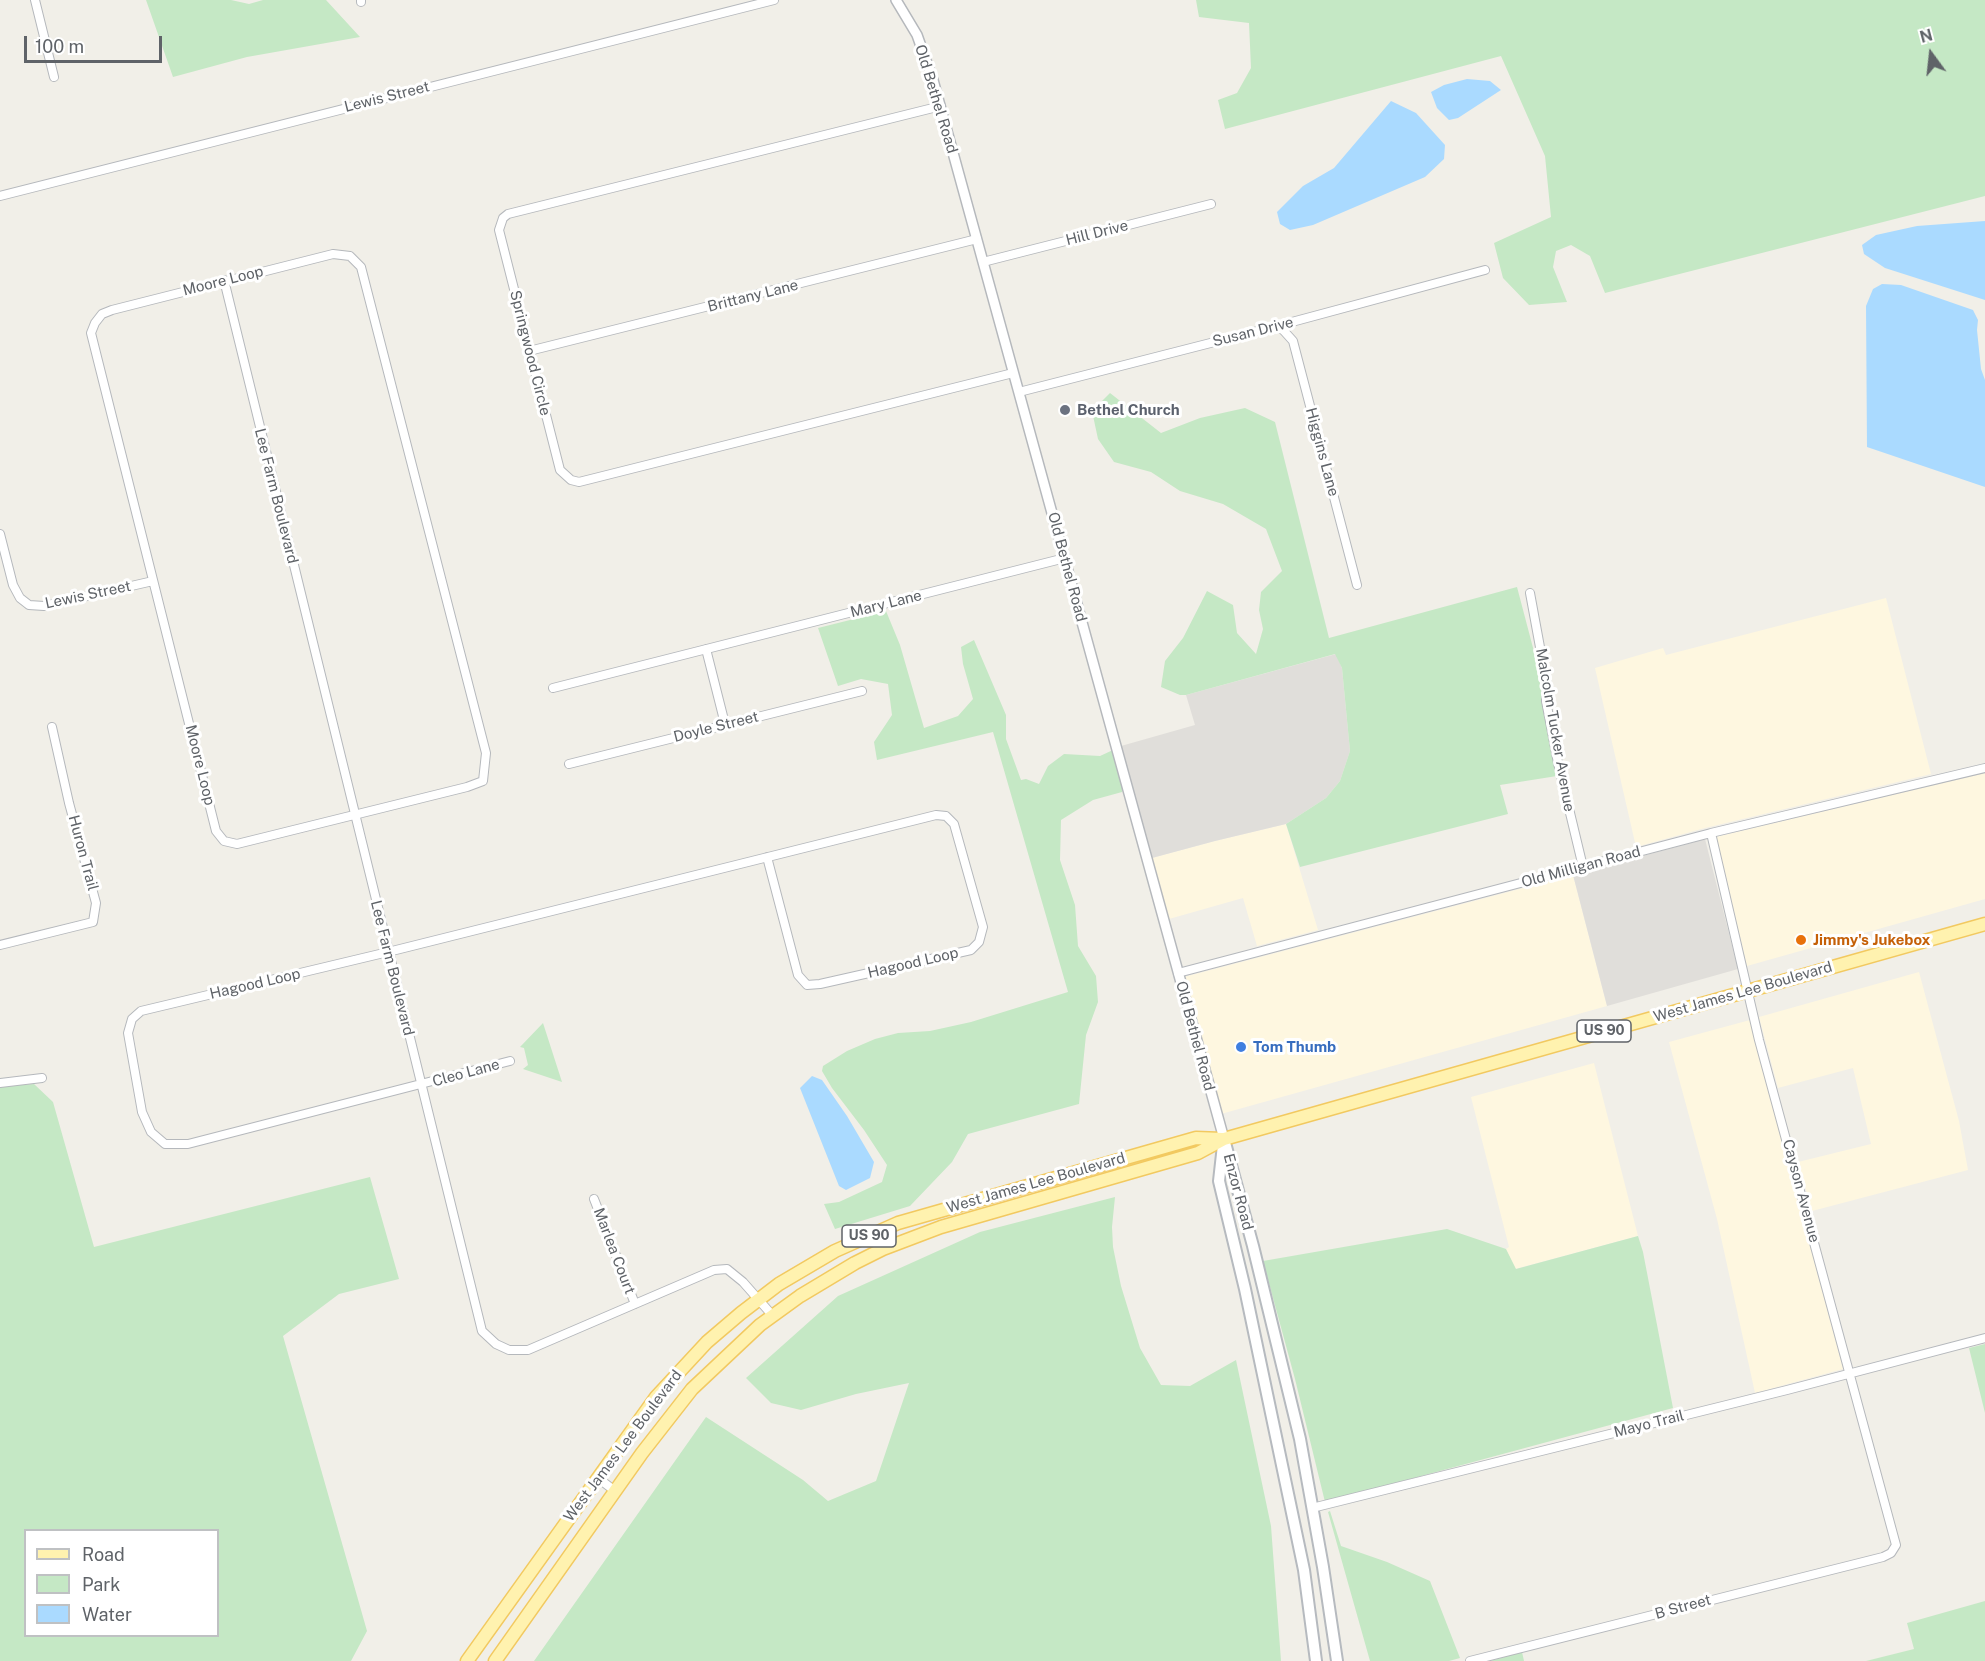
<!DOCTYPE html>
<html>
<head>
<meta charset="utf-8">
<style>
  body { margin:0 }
  #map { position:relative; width:1985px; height:1661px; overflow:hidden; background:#f1efe8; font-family:"Public Sans",sans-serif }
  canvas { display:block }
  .legend { position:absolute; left:24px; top:1529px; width:195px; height:108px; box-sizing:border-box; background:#fff; border:2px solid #bfc1c3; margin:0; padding:8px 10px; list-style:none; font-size:18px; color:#5f6368 }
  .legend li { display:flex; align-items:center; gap:12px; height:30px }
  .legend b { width:30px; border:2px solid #bfc1c3 }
  .north { position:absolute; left:1901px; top:24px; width:60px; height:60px; -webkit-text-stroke:4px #fff; paint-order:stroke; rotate:345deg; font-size:16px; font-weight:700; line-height:24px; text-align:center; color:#5f6368 }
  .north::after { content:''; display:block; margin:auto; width:21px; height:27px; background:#5f6368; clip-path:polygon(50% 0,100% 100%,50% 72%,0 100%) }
  .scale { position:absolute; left:24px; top:36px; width:138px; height:27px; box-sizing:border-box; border:3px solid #5f6368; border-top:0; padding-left:8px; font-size:18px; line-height:21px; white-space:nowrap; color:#5f6368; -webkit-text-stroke:4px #fff; paint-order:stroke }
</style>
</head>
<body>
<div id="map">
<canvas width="1985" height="1661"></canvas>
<ul class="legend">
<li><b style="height:8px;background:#fff2af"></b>Road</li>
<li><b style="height:16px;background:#c5e8c5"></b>Park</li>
<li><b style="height:16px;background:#aadaff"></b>Water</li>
</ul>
<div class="north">N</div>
<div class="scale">100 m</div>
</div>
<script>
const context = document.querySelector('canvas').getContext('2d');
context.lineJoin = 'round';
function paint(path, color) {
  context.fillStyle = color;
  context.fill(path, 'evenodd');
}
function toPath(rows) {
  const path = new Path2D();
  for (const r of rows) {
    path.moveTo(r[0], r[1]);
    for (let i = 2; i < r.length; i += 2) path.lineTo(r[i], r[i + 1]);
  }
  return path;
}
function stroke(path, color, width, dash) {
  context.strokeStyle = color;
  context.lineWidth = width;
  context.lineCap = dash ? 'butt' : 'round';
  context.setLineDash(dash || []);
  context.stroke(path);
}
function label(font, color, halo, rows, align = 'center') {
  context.font = font + ' "Public Sans",sans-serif';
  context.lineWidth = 6;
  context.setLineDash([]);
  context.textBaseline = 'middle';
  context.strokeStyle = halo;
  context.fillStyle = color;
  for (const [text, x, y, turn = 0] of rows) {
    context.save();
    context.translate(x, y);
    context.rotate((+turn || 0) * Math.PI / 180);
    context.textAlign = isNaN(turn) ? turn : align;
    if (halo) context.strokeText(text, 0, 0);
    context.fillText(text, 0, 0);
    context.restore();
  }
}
const commercial = toPath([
  [1886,598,1931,774,1705,828,1636,847,1595,668,1663,648,1666,655],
  [1985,773,1985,899,1747,966,1716,837],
  [1286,824,1318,930,1257,946,1243,898,1169,919,1152,858,1215,841],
  [1573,875,1607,1006,1221,1114,1184,977],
  [1919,972,1959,1121,1968,1170,1812,1211,1798,1162,1871,1144,1853,1068,1778,1088,1759,1017],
  [1750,1020,1843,1369,1755,1393,1717,1219,1669,1042],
  [1594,1063,1638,1236,1515,1269,1506,1249,1509,1247,1471,1097]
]);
const industrial = toPath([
  [1336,654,1342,668,1350,751,1340,781,1326,798,1286,824,1215,841,1152,858,1121,746,1195,725,1186,695],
  [1705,839,1738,969,1607,1006,1573,875]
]);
const green = toPath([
  [146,0,231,0,249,4,263,0,326,0,360,37,247,57,173,77],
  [1196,0,1985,0,1985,196,1605,293,1590,256,1571,245,1556,251,1553,267,1567,302,1529,305,1503,278,1494,243,1551,217,1545,156,1501,56,1225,129,1218,100,1237,93,1251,68,1249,23,1199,17],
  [1110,393,1161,433,1200,418,1245,408,1275,422,1329,638,1517,587,1542,682,1542,702,1557,776,1500,785,1508,814,1300,867,1286,824,1326,798,1340,781,1350,751,1342,668,1335,654,1186,695,1180,695,1161,687,1165,661,1183,638,1207,591,1233,605,1237,633,1256,654,1263,629,1259,610,1261,592,1282,571,1266,529,1223,504,1180,491,1151,472,1114,462,1098,439,1092,411],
  [886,611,900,645,924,728,958,716,973,699,963,664,961,647,974,640,1006,715,1006,739,1021,780,1026,779,1039,784,1048,766,1064,754,1100,756,1113,750,1123,788,1122,792,1093,800,1061,820,1060,860,1075,905,1078,946,1096,976,1098,1002,1086,1035,1079,1104,968,1134,952,1162,910,1206,835,1229,824,1204,839,1202,882,1182,887,1165,864,1130,832,1088,822,1071,823,1066,847,1051,875,1039,898,1033,930,1031,971,1022,1068,992,993,732,877,760,874,742,892,715,888,684,861,679,838,686,818,628],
  [543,1023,562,1082,523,1069,528,1065,524,1048,520,1047],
  [34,1084,53,1102,94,1247,370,1177,399,1279,339,1294,283,1336,367,1631,351,1661,0,1661,0,1086],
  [26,1530,218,1530,218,1636,26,1636],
  [1115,1197,1112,1227,1113,1247,1121,1286,1140,1348,1161,1385,1190,1386,1236,1360,1271,1526,1281,1661,534,1661,706,1417,803,1480,828,1501,876,1481,909,1383,856,1394,801,1410,771,1403,746,1378,838,1296,980,1232],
  [1447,1229,1506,1249,1516,1269,1638,1236,1643,1252,1673,1408,1325,1502,1295,1379,1263,1261],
  [1985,1344,1985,1413,1969,1348],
  [1330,1511,1341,1546,1387,1562,1430,1581,1460,1658,1449,1661,1370,1661,1328,1512],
  [1985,1601,1985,1661,1866,1661,1914,1649,1907,1623],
  [1522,1652,1524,1661,1490,1661]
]);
const water = toPath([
  [1467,79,1490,81,1501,90,1458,118,1449,120,1437,108,1431,92,1444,85],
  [1391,101,1416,113,1445,145,1444,159,1425,177,1313,225,1290,230,1280,224,1277,212,1303,186,1334,168],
  [1985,221,1985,300,1885,268,1864,254,1862,245,1876,235,1917,226],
  [1882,284,1901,285,1973,310,1978,320,1977,330,1981,369,1985,380,1985,487,1867,447,1866,306,1873,289],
  [812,1076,822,1080,847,1116,874,1162,870,1178,846,1190,839,1186,800,1088]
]);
const minor = toPath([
  [35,0,54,77],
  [361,0,361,2],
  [941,106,508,214,503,218,499,230,560,470,571,480,579,482,1013,373],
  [0,196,774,0],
  [333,254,350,256,361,267,486,753,483,781,467,787,237,844,224,841,216,831,91,333,95,323,102,314,112,310,333,254],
  [983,262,1211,204],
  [224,280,482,1331,496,1344,509,1350,528,1350,714,1270,727,1269,743,1282,773,1316],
  [1277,326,1284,331,1293,341,1357,585],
  [529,351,977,239],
  [1019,392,1277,326,1485,270],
  [0,534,13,585,20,598,29,605,44,606,153,581],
  [1530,593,1547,685,1546,701,1558,763,1583,867],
  [706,649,725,724],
  [553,688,1065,558],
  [569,764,862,691],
  [0,945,93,922,96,903,69,803,52,727],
  [1178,973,1711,833,1985,768],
  [510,1061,188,1144,165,1144,151,1132,142,1112,128,1033,132,1019,141,1011,388,952,936,815,946,816,954,824,983,927,979,942,971,950,820,984,807,985,798,975,767,857],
  [0,1083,42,1078],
  [594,1199,635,1304],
  [598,1478,615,1491],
  [1312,1508,1787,1390,1985,1338],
  [1470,1661,1883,1557,1891,1553,1896,1545,1759,1040,1711,833]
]);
const tertiary = toPath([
  [896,0,917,35,933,80,1224,1139]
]);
const secondary = toPath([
  [1224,1139,1253,1246,1300,1439,1323,1567,1337,1661],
  [1223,1145,1219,1181,1245,1289,1304,1570,1316,1661]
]);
const primary = toPath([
  [467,1661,656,1397,707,1342,741,1313,779,1284,835,1251,898,1223,1196,1138,1222,1139],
  [495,1661,642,1453,692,1389,760,1325,800,1296,855,1263,883,1249,941,1227,1198,1153,1224,1139,1985,924]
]);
const markers = [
  [1065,410,6,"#6b7280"],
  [1801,940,6,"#e8710a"],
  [1241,1047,6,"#3f7fe0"]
];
const shields = [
  [1604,1031,54],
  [869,1236,54]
];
const shieldNames = [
  ["US 90",1604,1031],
  ["US 90",869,1236]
];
const streetNames = [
  ["Lewis Street",387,97,-14],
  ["Old Bethel Road",936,99,73],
  ["Hill Drive",1097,233,-14],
  ["Moore Loop",223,281,-14],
  ["Brittany Lane",753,296,-14],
  ["Susan Drive",1253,332,-14],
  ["Springwood Circle",530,353,76],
  ["Higgins Lane",1322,452,75],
  ["Lee Farm Boulevard",276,496,76],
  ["Old Bethel Road",1067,567,75],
  ["Lewis Street",88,595,-12],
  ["Mary Lane",886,604,-14],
  ["Doyle Street",716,727,-14],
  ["Malcolm Tucker Avenue",1555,730,80],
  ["Moore Loop",200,765,76],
  ["Huron Trail",83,853,75],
  ["Old Milligan Road",1581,867,-15],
  ["Hagood Loop",913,963,-13],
  ["Lee Farm Boulevard",392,968,76],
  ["Hagood Loop",255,984,-13],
  ["West James Lee Boulevard",1743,992,-16],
  ["Old Bethel Road",1195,1036,75],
  ["Cleo Lane",466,1073,-15],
  ["West James Lee Boulevard",1036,1183,-16],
  ["Cayson Avenue",1801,1191,75],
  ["Enzor Road",1238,1192,75],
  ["Marlea Court",614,1251,69],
  ["Mayo Trail",1649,1424,-14],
  ["West James Lee Boulevard",623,1446,-53],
  ["B Street",1683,1607,-15]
];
const worshipNames = [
  ["Bethel Church",1077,410]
];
const foodNames = [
  ["Jimmy's Jukebox",1813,940]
];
const shopNames = [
  ["Tom Thumb",1253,1047]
];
paint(commercial, '#fef7e0');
paint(industrial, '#e0deda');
paint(green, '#c5e8c5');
paint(water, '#aadaff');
stroke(minor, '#b5b8bc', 10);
stroke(tertiary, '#b5b8bc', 12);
stroke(secondary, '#b6babf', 14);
stroke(primary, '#f2c960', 15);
stroke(minor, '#fff', 8);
stroke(tertiary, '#fff', 9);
stroke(secondary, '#fff', 10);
stroke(primary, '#fff2af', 12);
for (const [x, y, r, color] of markers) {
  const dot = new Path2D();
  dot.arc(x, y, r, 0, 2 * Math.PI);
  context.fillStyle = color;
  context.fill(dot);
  stroke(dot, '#fff', 2);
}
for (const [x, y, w] of shields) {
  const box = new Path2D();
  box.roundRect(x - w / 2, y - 11, w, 22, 4.5);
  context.fillStyle = '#fff';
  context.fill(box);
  stroke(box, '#5f6368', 1.5);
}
label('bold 14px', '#5f6368', null, shieldNames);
label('15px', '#5f6368', '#fff', streetNames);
label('bold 15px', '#5b616d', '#fff', worshipNames, 'left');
label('bold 15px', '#c56008', '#fff', foodNames, 'left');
label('bold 15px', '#366cbe', '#fff', shopNames, 'left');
</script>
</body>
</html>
